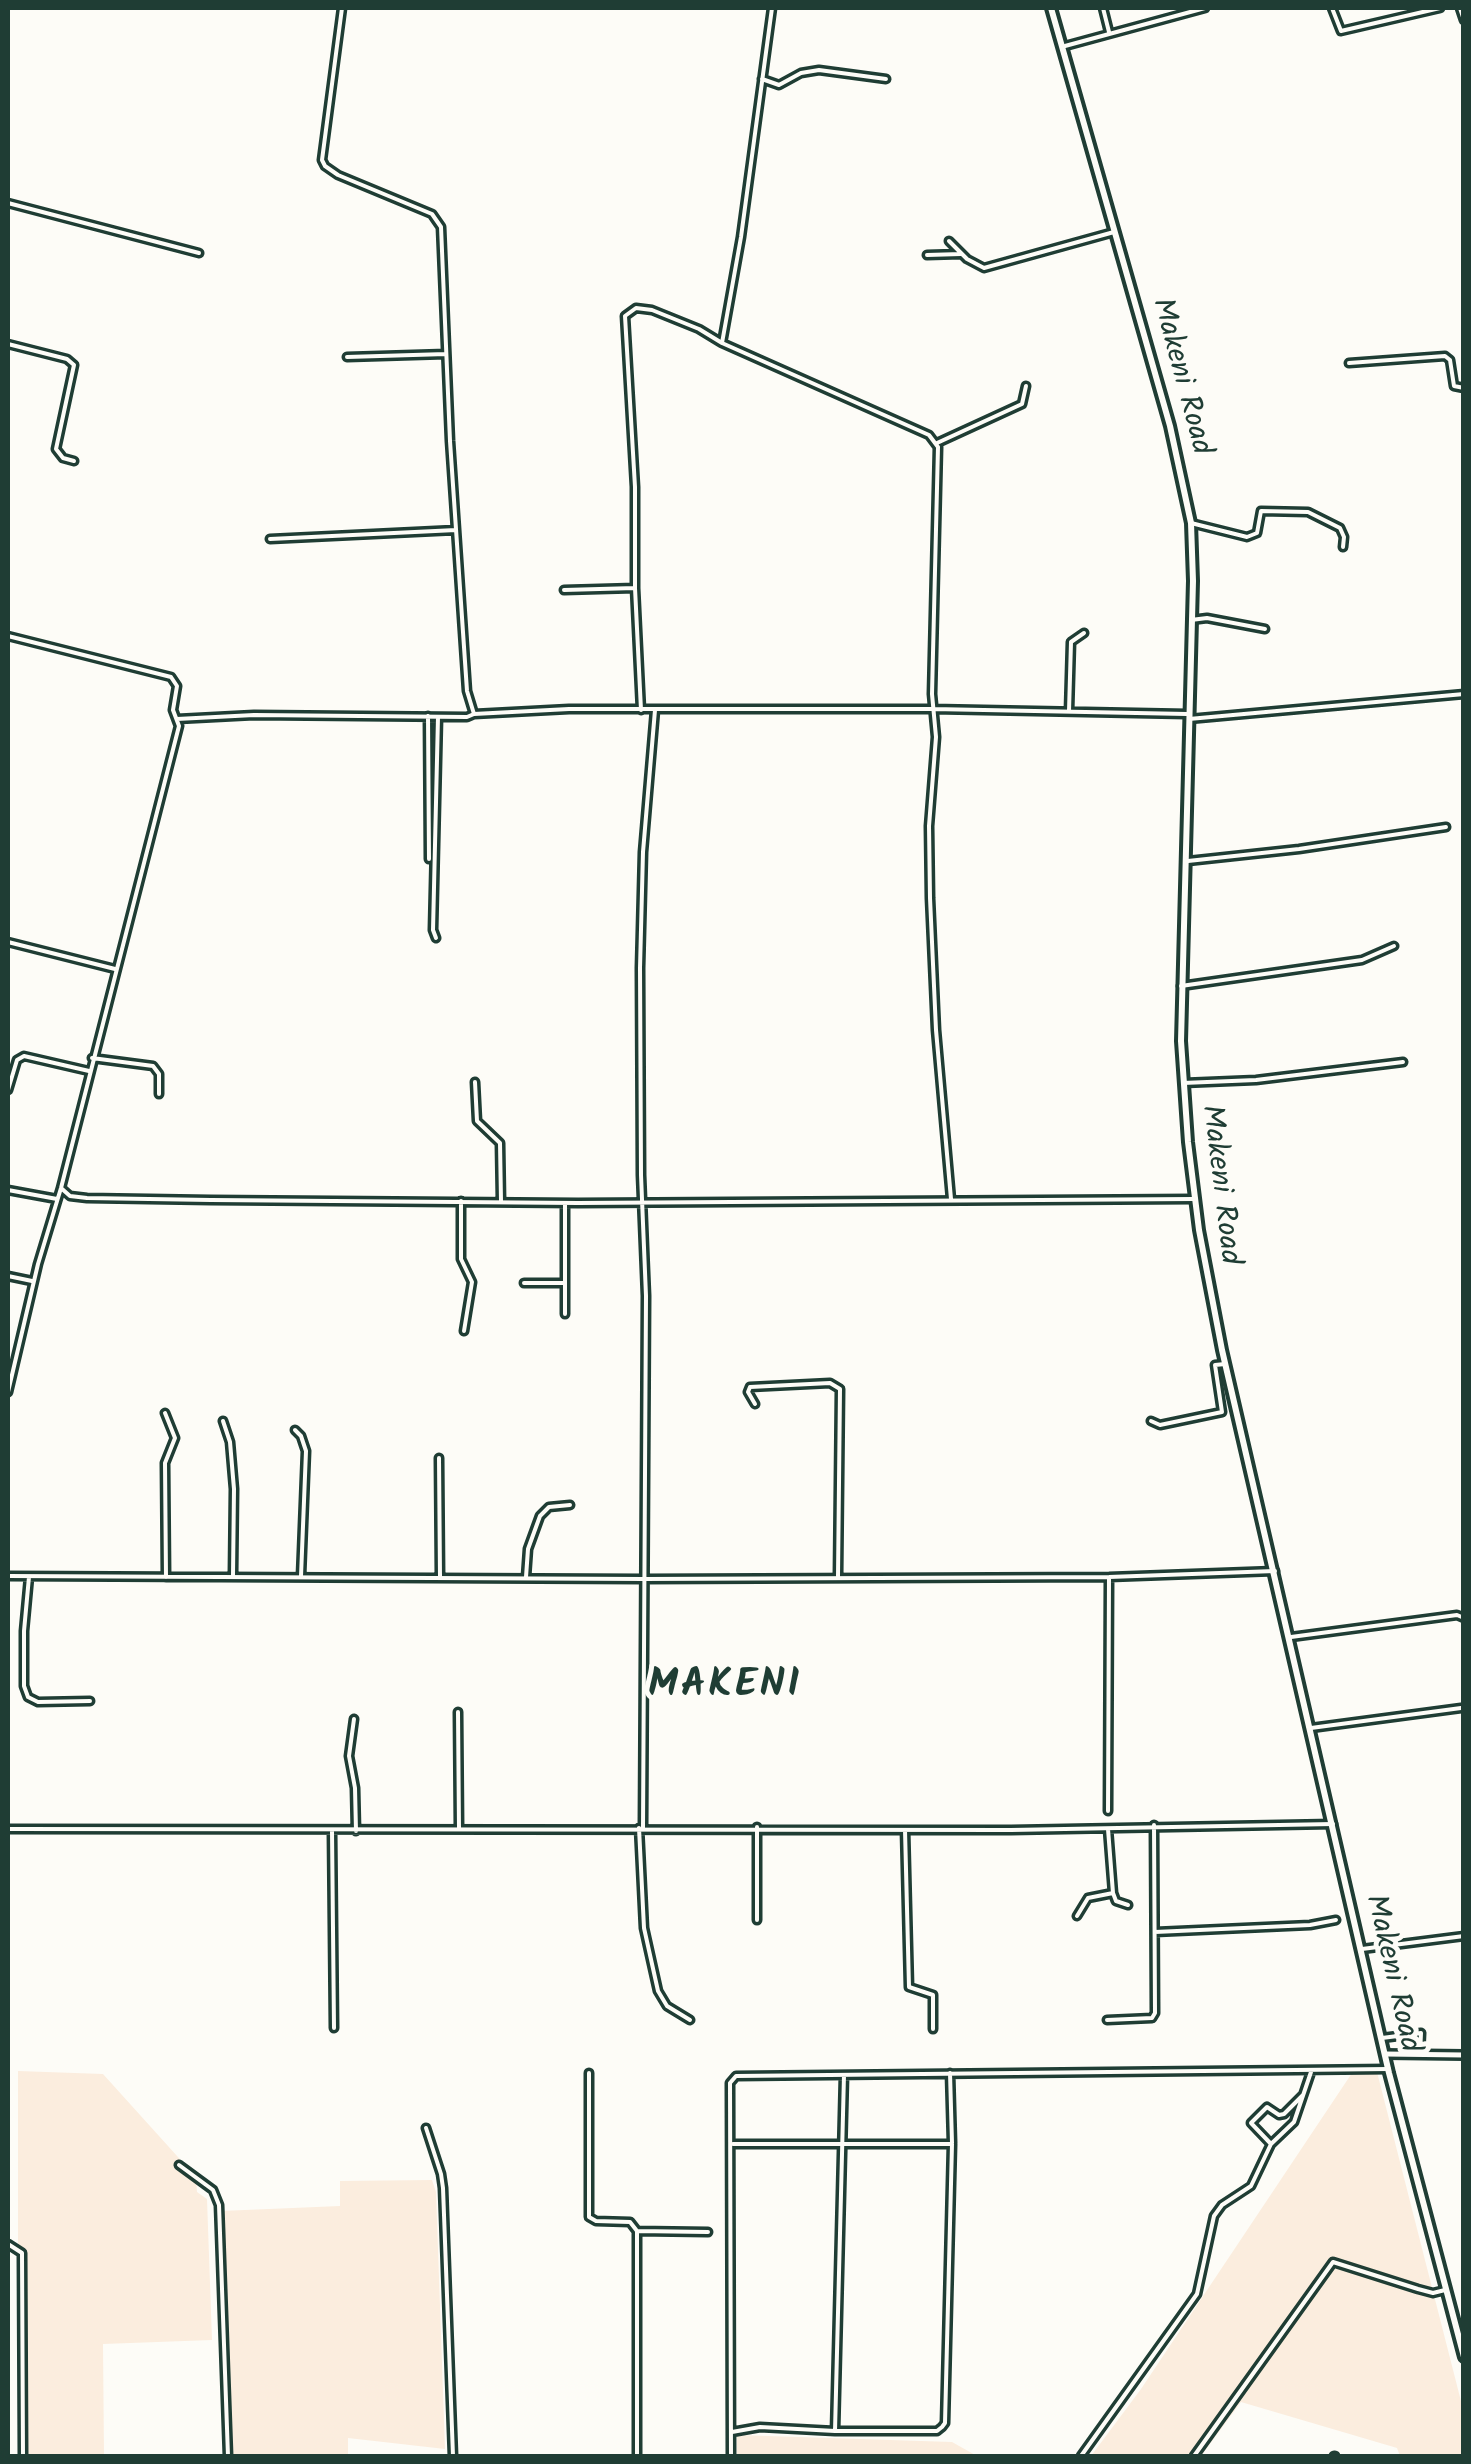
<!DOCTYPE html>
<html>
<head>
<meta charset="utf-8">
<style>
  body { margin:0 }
  #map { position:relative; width:1471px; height:2464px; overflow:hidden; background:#fdfcf7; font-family:Kalam,sans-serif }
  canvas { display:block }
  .frame { position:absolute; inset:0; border:10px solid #1f3d34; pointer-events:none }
</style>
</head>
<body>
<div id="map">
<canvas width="1471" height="2464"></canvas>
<div class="frame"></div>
</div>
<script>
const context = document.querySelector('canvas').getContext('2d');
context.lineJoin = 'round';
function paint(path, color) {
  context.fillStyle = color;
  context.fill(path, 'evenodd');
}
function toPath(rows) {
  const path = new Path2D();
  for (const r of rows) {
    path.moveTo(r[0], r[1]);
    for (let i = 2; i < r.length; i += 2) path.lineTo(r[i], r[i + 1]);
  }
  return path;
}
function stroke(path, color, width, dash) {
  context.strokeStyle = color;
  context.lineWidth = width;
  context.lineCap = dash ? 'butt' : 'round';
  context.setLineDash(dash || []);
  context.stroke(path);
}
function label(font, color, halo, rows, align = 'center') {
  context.font = font + ' Kalam,sans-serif';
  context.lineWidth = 10;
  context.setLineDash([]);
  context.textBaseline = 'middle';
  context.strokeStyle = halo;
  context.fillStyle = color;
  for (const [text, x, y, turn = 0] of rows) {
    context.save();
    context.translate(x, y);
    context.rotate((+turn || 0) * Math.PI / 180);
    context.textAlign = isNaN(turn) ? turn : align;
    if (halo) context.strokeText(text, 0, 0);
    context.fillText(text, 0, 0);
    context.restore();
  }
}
const built = toPath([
  [18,2071,103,2074,196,2177,197,2192,207,2199,212,2340,103,2344,104,2456,26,2456,27,2321,18,2317],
  [1377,2072,1463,2409,1463,2456,1400,2456,1397,2448,1241,2402,1201,2456,1091,2456,1141,2389,1352,2073],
  [432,2180,436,2192,445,2449,348,2438,348,2456,231,2456,221,2211,340,2206,340,2181],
  [737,2435,952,2442,977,2456,737,2456]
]);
const minor = toPath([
  [342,8,322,160,325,166,338,175,432,214,441,227,450,441,467,691,474,714,569,709,933,709,1187,714],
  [1103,8,1109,32],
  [1332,8,1341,31,1440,8],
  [1460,8,1464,20],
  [1065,46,1205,8],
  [762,79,779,85,801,73,819,70,886,79],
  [8,203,199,253],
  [949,241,967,259,984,268,1114,232],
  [927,255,961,254],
  [722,343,929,435,938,447,932,694,936,737,929,826,930,898,936,1030,951,1199],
  [8,344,67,359,74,365,56,449,63,458,74,461],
  [347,357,446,354],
  [1349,363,1445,356,1450,360,1454,386,1464,388],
  [937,443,1022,404,1026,386],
  [1191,523,1247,537,1257,533,1261,511,1308,512,1340,528,1344,537,1343,547],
  [270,539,456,530],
  [564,590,635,588],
  [1191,620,1207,618,1265,629],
  [8,636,171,677,177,686,173,710,179,726,61,1188,38,1264,8,1392],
  [641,710,635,588,635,487,625,316,636,308,652,310,699,329,722,343,741,237,772,8],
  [1069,711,1071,642,1084,633],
  [428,716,429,859],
  [177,719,254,715,467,717,474,714],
  [1189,719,1464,694],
  [1188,861,1299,849,1446,827],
  [436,938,433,930,438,717],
  [8,942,115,969],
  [1181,986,1362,960,1394,946],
  [92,1058,153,1066,159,1074,159,1094],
  [475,1082,477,1121,500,1143,501,1201],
  [1183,1083,1256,1080,1403,1062],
  [8,1090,17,1060,24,1056,89,1071],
  [61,1188,70,1196,87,1198,211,1200,578,1203,1194,1199],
  [8,1190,57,1199],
  [461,1201,461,1259,472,1282,464,1331],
  [565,1203,565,1314],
  [8,1276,32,1281],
  [524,1283,565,1283],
  [755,1404,748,1392,750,1387,830,1383,840,1389,838,1576],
  [165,1413,175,1438,165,1463,166,1577],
  [223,1421,230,1442,234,1489,233,1575],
  [1151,1421,1160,1425,1222,1412,1215,1365,1225,1364],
  [295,1430,301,1436,306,1451,301,1576],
  [439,1458,440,1577],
  [8,1576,644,1579,1109,1577,1275,1571],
  [29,1577,24,1631,24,1686,28,1697,38,1702,90,1701],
  [526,1577,528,1549,540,1516,549,1507,570,1505],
  [1291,1637,1457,1615,1464,1618],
  [458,1712,459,1829],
  [354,1719,349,1756,355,1788,356,1831],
  [1311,1728,1461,1708],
  [1108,1811,1109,1577],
  [757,1827,757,1920],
  [639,1828,644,1928,658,1991,667,2006,690,2020],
  [643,1828,646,1296,641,1175,640,968,643,852,655,710],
  [8,1829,1011,1830,1333,1824],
  [1108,1829,1113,1893,1116,1901,1128,1905],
  [905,1830,909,1987,933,1995,933,2029],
  [332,1831,334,2028],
  [1077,1916,1088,1898,1113,1893],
  [1155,1932,1310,1925,1336,1920],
  [1362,1949,1464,1936],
  [1107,2020,1152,2018,1155,2013,1154,1825],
  [1382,2038,1421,2033,1420,2054],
  [589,2073,589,2217,596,2221,630,2222,637,2231,708,2232],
  [950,2073,952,2143],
  [426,2128,441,2174,443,2188,453,2456],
  [1271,2144,1251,2123,1267,2107,1279,2115,1284,2114,1303,2095],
  [179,2165,213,2190,219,2205,228,2456],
  [637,2231,637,2456],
  [8,2244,22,2253,23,2456],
  [835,2431,844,2075],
  [732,2432,760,2427,835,2431,937,2431,942,2427,945,2423,952,2144,733,2144],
  [731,2456,730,2083,736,2076,1389,2069],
  [1081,2456,1197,2294,1214,2216,1222,2205,1251,2186,1271,2144,1294,2122,1311,2072],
  [1194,2456,1333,2262,1418,2289,1433,2293,1445,2290],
  [1334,2456,1335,2456]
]);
const tertiary = toPath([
  [1385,2054,1464,2055]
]);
const secondary = toPath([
  [1051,8,1170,426,1191,523,1193,581,1181,1041,1188,1142,1199,1230,1222,1350,1389,2073,1464,2357]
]);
const streetNames = [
  ["Makeni Road",1179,377,75],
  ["Makeni Road",1218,1185,83],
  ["Makeni Road",1390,1974,77]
];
const districtNames = [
  ["MAKENI",725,1689]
];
paint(built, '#fbedde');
stroke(minor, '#1f3d34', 11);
stroke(tertiary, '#1f3d34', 12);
stroke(secondary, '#1f3d34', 14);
stroke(minor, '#fdfcf7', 4);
stroke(tertiary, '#fdfcf7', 5);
stroke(secondary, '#fdfcf7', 6);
label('30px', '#1f3d34', '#fdfcf7', streetNames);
context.letterSpacing = '2.5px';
label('bold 40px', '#1f3d34', '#fdfcf7', districtNames);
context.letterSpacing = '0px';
</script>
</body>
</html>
